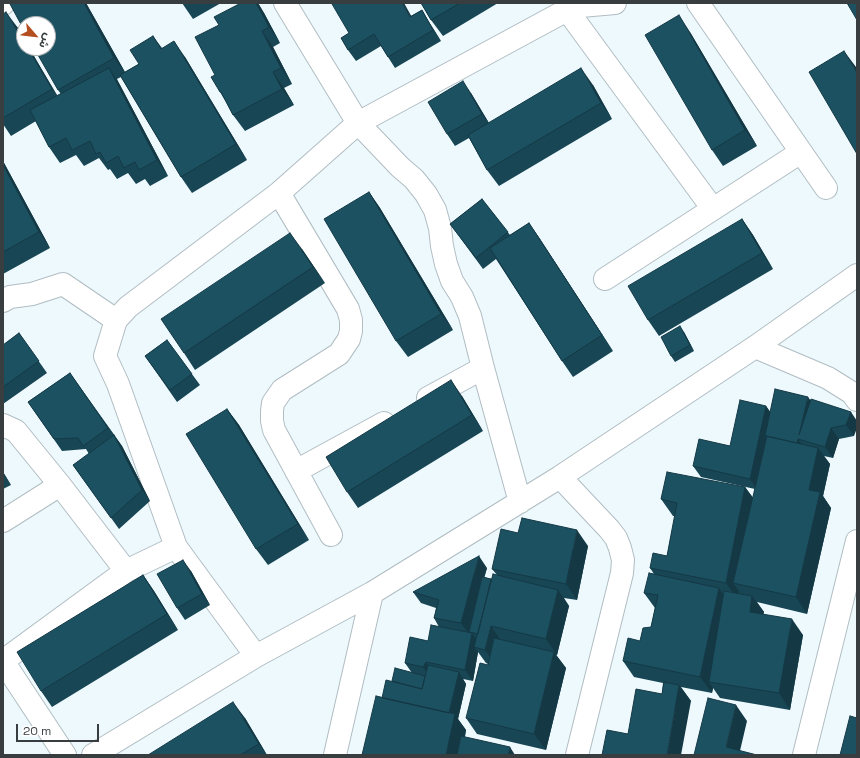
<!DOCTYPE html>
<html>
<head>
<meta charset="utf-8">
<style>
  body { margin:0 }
  #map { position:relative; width:860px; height:758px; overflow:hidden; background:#eef9fe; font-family:"Space Grotesk","Noto Sans Arabic",sans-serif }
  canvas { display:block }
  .frame { position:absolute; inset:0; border:4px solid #383e40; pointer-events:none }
  .north { position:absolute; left:16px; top:16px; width:40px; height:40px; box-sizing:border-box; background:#fff; border:1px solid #afb2b3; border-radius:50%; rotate:118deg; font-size:11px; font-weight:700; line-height:16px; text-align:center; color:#383e40 }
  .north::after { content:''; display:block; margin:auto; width:14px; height:18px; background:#b44f1f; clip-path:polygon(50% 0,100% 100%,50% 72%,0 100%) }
  .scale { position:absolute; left:16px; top:724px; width:83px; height:18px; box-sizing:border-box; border:2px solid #383e40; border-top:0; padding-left:5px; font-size:12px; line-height:14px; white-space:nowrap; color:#383e40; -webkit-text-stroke:3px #fff; paint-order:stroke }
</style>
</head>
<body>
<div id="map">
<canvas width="860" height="758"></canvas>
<div class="frame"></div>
<div class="north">ش</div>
<div class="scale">20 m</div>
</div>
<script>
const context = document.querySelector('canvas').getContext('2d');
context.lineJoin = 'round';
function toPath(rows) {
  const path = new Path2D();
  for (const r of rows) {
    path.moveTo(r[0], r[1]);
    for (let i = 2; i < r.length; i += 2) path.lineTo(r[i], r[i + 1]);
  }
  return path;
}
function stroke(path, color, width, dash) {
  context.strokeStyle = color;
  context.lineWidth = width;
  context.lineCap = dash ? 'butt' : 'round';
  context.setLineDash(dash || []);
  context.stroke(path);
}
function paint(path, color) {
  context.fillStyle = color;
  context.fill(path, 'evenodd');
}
const minor = toPath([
  [285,3,358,123,400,167,414,179,426,194,435,210,440,228,442,246,446,264,452,281,462,297,470,316,483,368,520,502],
  [698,3,826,188],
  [3,4,4,3],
  [567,10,713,209],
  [279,193,348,309,351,320,351,331,349,339,339,354,282,390,273,403,272,411,272,421,274,430,331,535],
  [605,279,801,152],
  [3,301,10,297,32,294,63,284,116,320],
  [755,347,828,378,852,393,857,400],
  [428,398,483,368],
  [3,425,16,431,60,485,126,571],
  [296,471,384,423],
  [560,477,609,529,616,538,620,548,623,560,622,573,577,755],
  [3,521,60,485],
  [256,656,176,547,118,384,105,356,116,320,128,307,279,193,358,123,567,10,581,6,615,3],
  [3,661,126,571,176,547],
  [3,661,65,755],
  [93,755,256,656,372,593,560,477,755,347,857,275],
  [335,755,372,593],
  [804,755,857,541]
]);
const wall = toPath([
  [86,3,125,72,139,64,153,36,162,48,185,57,247,160,192,193,181,177,121,77,117,79,120,85,168,176,150,186,145,179,136,184,128,173,117,179,110,169,108,170,99,158,84,166,76,155,60,163,49,147,36,121,11,136,3,124,3,14,18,28,57,96,61,94,58,90],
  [182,3,221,3,193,19],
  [241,3,258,3,264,13,280,43,273,47,292,84,284,88,294,105,245,131,233,115,226,102,220,92,215,75,219,25],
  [421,3,498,3,443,36,431,20],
  [422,10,429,22,441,41,395,68,381,46,356,61,348,50,341,38,411,16],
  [690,32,757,146,723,166,712,150],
  [593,85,612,119,499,186,487,170,469,138,455,146,447,134,471,93,489,123],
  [3,161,50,248,3,274],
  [369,192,380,208,453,330,408,357,396,341],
  [482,199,510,235,529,223,540,239,613,351,573,377,562,361,496,259,483,269,450,224],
  [742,219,753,235,773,269,659,336,648,320],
  [302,249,325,283,195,370,184,353],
  [684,332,694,351,675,362,671,356],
  [19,333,47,373,3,404,3,345],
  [167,340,200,385,177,402,145,356],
  [70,373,122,446,150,501,119,529,73,465,89,454,86,449,62,451,28,402],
  [462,396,483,431,358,508,347,492],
  [811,401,851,412,854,436,839,439,833,458,824,456,830,464,823,496,831,508,807,614,757,602,764,612,763,614,803,635,790,710,720,698,713,688,712,693,681,687,691,701,628,734,662,694,663,683,634,677,623,661,640,641,651,627,655,608,644,593,654,574,650,568,667,556,675,516,673,516,661,499,745,487,753,498,755,489,701,477,693,466,730,446,766,406,770,412],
  [227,409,239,425,309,540,268,565,256,549],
  [3,472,11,485,3,489],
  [588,546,577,600,564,598,569,606,557,655,556,655,566,668,546,750,477,734,466,718,488,664,486,663,478,652,473,681,463,679,466,684,458,719,466,730,465,737,362,755,382,698,392,681,412,673,405,663,428,641,439,627,434,618,436,608,421,603,413,592,487,568,484,577,491,579,497,575,492,569],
  [191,571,210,605,185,620,177,608],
  [143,575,154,591,178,630,52,707,41,691],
  [245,718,267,755,148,755]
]);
const shadedWall = toPath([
  [84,3,86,3,126,74,114,58],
  [256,3,258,3,264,13,280,43,269,27],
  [402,3,404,3,418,28,410,17],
  [422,10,429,22,441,41,433,30],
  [6,12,18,28,24,39,24,42],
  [679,15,690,32,757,146,745,130],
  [262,31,273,47,292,84,281,68],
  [174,41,185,57,247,160,236,144],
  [28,48,29,48,63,105,52,89],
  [844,51,856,67,857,70,857,73],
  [109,68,120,85,168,176,157,160],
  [581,68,593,85,612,119,601,103],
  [273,72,284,88,294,105,282,89],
  [463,81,471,93,490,125,482,114],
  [3,161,50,248,39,232,3,165],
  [369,192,380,208,453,330,441,314],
  [742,219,753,235,773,269,762,253],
  [529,223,540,239,613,351,602,335],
  [290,233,302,249,325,283,313,267],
  [680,326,684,332,694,351,690,345],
  [70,373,122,446,150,501,142,490,115,437],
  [451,380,462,396,483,431,472,415],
  [808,397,816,408,799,435],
  [766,406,774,417,765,436,769,442,758,490,750,479],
  [227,409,239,425,309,540,298,524],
  [851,412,857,421,857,428,854,436,846,425],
  [831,428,839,439,833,458,825,447],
  [798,439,806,450,797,443],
  [818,448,830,464,823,496,831,508,807,614,796,597,809,490],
  [3,472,11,485,3,474],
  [745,487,757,503,733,583,739,591,737,599,726,583],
  [577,530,588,546,577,600,566,584],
  [479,556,487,568,469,634,461,623],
  [183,560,191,571,210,605,202,594],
  [143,575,154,591,178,630,167,614],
  [719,588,730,604,709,682,713,688,712,693,700,677],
  [558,590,569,606,557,655,546,639],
  [752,596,764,612,761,628,750,612],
  [792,619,803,635,790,710,779,693],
  [491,626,502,642,496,666,485,650],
  [472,633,480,644,474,647,478,652,473,681,465,670],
  [554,652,566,668,546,750,534,734],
  [426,662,434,673,431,678,423,667],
  [459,672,466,684,458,719,466,730,461,755,446,755,449,715],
  [679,685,691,701,681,755,667,755],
  [233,702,245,718,267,755,259,744],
  [736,705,747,721,739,755,726,747],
  [510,747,515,755,508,755]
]);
const building = toPath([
  [12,3,84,3,114,58,58,90,34,48,48,48,48,24,24,24,24,30,10,4,12,3],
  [241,3,256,3,269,27,262,31,281,68,273,72,282,89,233,115,221,92,220,92,211,77,215,75,195,37,219,25,214,17,241,3],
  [334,3,402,3,410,17,422,10,433,30,388,57,374,34,348,50,341,38,349,33,332,4,334,3],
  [421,3,460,3,431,20,421,3],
  [847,3,857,3,857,20,847,3],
  [6,12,24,42,24,48,28,48,52,89,3,118,3,14,6,12],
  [679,15,745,130,712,150,645,35,679,15],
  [153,36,161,49,174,41,236,144,181,177,120,75,139,64,130,50,153,36],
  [844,51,857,73,857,154,809,72,844,51],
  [109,68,157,160,139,170,135,162,124,168,118,156,106,163,100,152,96,154,90,141,72,150,66,138,49,147,30,110,109,68],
  [581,68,601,103,487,170,468,135,581,68],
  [463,81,482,114,447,134,428,102,463,81],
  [3,165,39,232,3,252,3,165],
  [369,192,441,314,396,341,324,219,369,192],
  [482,199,508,232,476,258,450,224,482,199],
  [742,219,762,253,648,320,628,286,742,219],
  [529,223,602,335,562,361,490,248,529,223],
  [290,233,313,267,184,353,161,319,290,233],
  [680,326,690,345,671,356,661,337,680,326],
  [19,333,39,361,3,387,3,345,19,333],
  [167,340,192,374,170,390,145,356,167,340],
  [70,373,108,428,83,446,78,438,54,439,28,402,70,373],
  [451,380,472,415,347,492,326,457,451,380],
  [775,389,808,397,799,435,811,399,851,412,846,425,831,428,825,447,798,439,797,443,765,436,775,389],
  [740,400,766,406,750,479,693,466,699,439,730,446,740,400],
  [227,409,298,524,256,549,186,434,227,409],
  [114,435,142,490,111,518,73,465,114,435],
  [767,436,818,448,809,490,820,492,796,597,733,583,767,436],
  [667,472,745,487,726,583,650,568,653,553,667,556,677,503,661,499,667,472],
  [522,518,577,530,566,584,492,569,501,529,518,533,522,518],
  [479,556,461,623,434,618,439,600,413,592,479,556],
  [183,560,202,594,177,608,157,574,183,560],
  [649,573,719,588,700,677,623,661,628,638,640,641,643,628,651,627,658,595,644,593,649,573],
  [493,574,558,590,546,639,491,626,485,650,474,647,493,574],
  [143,575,167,614,41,691,17,652,143,575],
  [482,577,491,579,478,634,469,632,482,577],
  [724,591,752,596,750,612,792,619,779,693,709,682,724,591],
  [431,625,472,633,465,670,426,662,423,667,405,663,410,637,428,641,431,625],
  [494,638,554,652,534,734,466,718,480,663,488,665,494,638],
  [428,665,459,672,449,713,382,698,386,680,422,689,428,665],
  [395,668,425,676,422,689,392,681,395,668],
  [664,682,679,685,667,755,602,755,607,730,628,734,636,689,662,694,664,682],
  [376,696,455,714,446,755,362,755,376,696],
  [708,698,736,705,726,747,757,755,694,755,708,698],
  [233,702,259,744,240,755,148,755,233,702],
  [850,716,857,718,857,755,840,755,850,716],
  [461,736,510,747,508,755,457,755,461,736]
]);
stroke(minor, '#b0bdc2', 24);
stroke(minor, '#fff', 22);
paint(wall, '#184654');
paint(shadedWall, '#143945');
paint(building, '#1c5162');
stroke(building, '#143945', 1);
</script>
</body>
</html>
